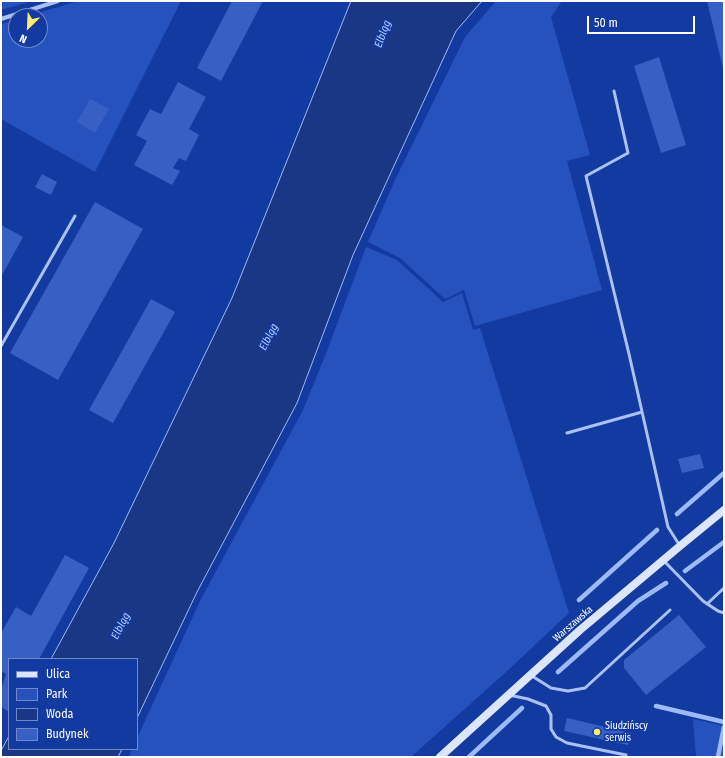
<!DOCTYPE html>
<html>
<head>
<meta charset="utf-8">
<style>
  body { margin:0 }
  #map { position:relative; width:725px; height:758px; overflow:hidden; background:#133aa0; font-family:"Fira Sans Condensed",sans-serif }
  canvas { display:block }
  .frame { position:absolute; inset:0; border:2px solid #fff; pointer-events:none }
  .legend { position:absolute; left:8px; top:658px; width:130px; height:92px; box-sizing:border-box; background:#133aa0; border:1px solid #7189c6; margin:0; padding:5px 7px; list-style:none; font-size:12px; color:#fff }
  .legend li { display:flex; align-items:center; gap:8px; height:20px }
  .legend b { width:20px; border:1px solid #7189c6 }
  .north { position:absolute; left:8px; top:8px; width:40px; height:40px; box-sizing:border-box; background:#133aa0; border:1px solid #7189c6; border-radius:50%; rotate:204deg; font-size:11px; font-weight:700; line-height:16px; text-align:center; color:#fff }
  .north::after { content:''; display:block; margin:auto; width:14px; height:18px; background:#ffec6f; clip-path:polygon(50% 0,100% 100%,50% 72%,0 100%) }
  .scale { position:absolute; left:587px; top:16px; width:108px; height:18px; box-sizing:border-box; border:2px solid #fff; border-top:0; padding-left:5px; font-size:12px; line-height:14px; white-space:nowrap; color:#fff; -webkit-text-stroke:3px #133aa0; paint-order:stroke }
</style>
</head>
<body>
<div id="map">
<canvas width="725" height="758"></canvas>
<div class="frame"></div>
<ul class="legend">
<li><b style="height:5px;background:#dbe5fd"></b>Ulica</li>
<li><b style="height:11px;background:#2652be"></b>Park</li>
<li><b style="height:11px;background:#1a3786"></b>Woda</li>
<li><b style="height:11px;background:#3760c5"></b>Budynek</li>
</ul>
<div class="north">N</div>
<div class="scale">50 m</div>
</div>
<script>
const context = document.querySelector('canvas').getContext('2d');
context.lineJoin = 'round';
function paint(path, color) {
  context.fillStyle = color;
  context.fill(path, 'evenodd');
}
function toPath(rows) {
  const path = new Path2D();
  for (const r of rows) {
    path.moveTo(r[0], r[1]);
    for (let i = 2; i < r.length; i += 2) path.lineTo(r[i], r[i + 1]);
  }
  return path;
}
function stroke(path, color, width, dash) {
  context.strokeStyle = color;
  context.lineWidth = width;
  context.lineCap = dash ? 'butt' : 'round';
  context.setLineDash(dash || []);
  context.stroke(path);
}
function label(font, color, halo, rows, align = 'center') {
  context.font = font + ' "Fira Sans Condensed",sans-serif';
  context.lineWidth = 3.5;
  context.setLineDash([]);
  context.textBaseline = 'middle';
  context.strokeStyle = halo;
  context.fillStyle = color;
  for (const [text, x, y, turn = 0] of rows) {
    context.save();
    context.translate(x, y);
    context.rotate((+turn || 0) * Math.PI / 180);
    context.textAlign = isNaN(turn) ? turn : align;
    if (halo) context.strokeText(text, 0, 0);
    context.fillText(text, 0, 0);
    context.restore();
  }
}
const green = toPath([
  [1,1,33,1,1,10],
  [78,1,181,1,95,172,1,119,1,24,16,20,16,40,40,40,40,16,29,16],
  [496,1,562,1,551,17,590,155,567,161,602,290,475,326,464,290,445,299,400,258,368,242,395,180,465,37],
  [366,247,397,260,443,302,462,293,473,330,480,328,569,613,505,673,411,757,129,757,132,749,137,749,137,738,201,599,303,410,325,356],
  [693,719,724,726,724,757,696,757]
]);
const water = toPath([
  [351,1,482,1,456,31,353,255,297,403,197,592,137,718,137,659,51,659,114,543,232,298,351,1],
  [9,736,9,749,122,749,118,757,1,757,1,751,9,736]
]);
const stream = toPath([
  [677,514,724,473],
  [685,571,724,542],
  [579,600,657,530],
  [558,672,638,601,666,583],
  [656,706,724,722],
  [469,757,522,708],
  [718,757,724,727]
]);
const building = toPath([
  [232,1,263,1,221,81,197,68],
  [707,1,724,1,724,68,723,68],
  [659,57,686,145,661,153,634,66],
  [178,82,206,97,189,129,199,135,186,161,179,158,173,168,180,171,172,185,134,165,147,141,136,135,150,109,161,114],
  [90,99,109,109,95,133,77,122],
  [42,174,57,182,51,195,35,187],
  [95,202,143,229,58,380,10,353],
  [1,225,23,237,1,277],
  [151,299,175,312,113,423,89,410],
  [700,454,704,468,682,473,678,459],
  [65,555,89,568,39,659,9,659,9,712,1,707,1,690,6,674,1,671,1,633,16,607,31,616],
  [679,615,706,647,646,695,624,668,624,660],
  [567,718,631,733,628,745,564,731]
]);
const service = toPath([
  [614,91,628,153,586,176,629,354,668,527,680,546],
  [1,346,75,216],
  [567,433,642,412],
  [664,561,703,601,718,611,724,613],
  [707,604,724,588],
  [532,676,551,688,568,691,585,688,670,610],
  [509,695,528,699,546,706,551,715,551,729,556,737,567,743,626,755]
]);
const minor = toPath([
  [1,19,58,1]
]);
const secondary = toPath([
  [440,757,580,630,680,546,724,510]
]);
const markers = [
  [597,732,4,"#ffec6f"]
];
const streetNames = [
  ["Warszawska",573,624,-41]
];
const poiNames = [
  ["Siudzińscy",605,726],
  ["serwis",605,738]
];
const waterNames = [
  ["Elbląg",383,34,-70],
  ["Elbląg",269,337,-63],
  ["Elbląg",121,626,-63]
];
paint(green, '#2652be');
paint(water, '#1a3786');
stroke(water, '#9db9f7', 1);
stroke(stream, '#9db9f7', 4.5);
paint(building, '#3760c5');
stroke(service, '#abc1f4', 3);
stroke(minor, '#abc1f4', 4);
stroke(secondary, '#dbe5fd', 8);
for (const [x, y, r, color] of markers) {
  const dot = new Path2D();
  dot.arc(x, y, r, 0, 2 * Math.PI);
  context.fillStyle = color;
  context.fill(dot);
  stroke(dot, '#133aa0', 1.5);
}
label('10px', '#fff', '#133aa0', streetNames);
label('10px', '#fff', '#133aa0', poiNames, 'left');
label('italic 11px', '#b8ccfb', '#133aa0', waterNames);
</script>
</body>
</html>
